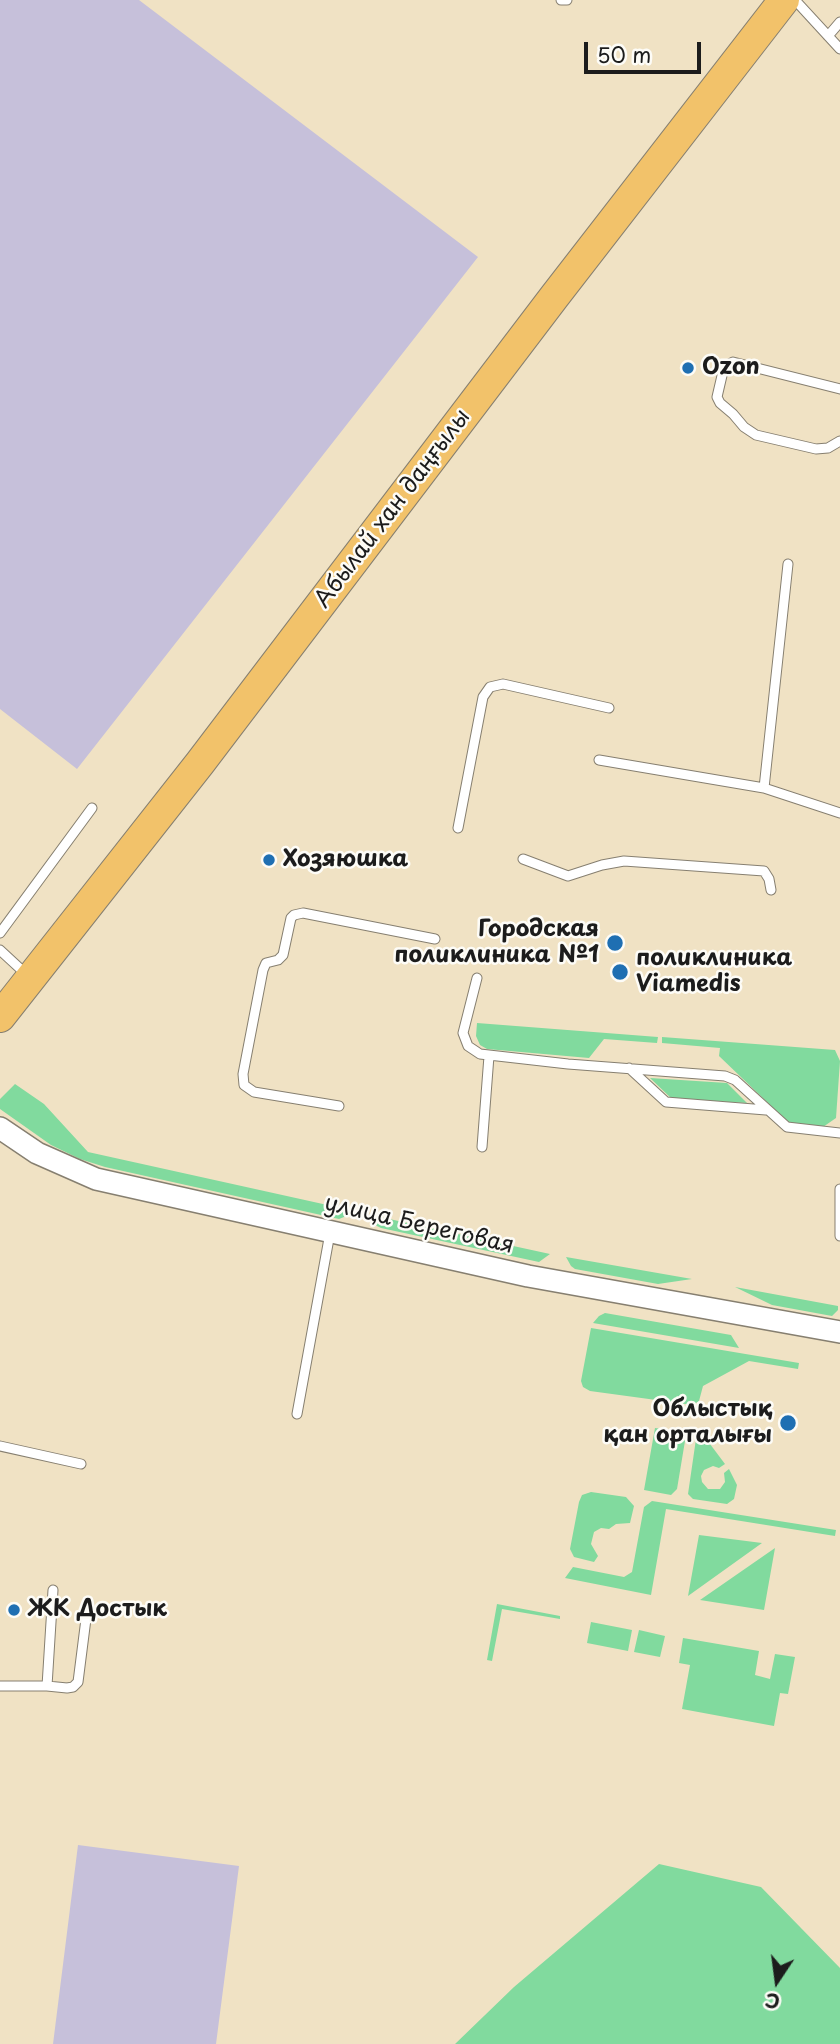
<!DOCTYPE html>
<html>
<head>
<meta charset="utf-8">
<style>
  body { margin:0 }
  #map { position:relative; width:840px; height:2044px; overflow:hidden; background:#f0e2c4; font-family:"Playpen Sans",sans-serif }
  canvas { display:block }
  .north { position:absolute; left:742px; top:1946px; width:70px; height:70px; -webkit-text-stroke:5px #fdfcf7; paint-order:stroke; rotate:193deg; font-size:19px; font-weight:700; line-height:28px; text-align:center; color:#1c1c1c }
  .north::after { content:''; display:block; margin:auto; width:24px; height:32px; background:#1c1c1c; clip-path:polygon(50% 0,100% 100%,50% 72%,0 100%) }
  .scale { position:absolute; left:584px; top:42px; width:117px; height:32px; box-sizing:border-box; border:4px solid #1c1c1c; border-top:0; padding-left:9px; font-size:21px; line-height:24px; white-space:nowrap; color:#1c1c1c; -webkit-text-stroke:5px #fdfcf7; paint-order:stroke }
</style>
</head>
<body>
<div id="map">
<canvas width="840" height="2044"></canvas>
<div class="north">С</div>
<div class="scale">50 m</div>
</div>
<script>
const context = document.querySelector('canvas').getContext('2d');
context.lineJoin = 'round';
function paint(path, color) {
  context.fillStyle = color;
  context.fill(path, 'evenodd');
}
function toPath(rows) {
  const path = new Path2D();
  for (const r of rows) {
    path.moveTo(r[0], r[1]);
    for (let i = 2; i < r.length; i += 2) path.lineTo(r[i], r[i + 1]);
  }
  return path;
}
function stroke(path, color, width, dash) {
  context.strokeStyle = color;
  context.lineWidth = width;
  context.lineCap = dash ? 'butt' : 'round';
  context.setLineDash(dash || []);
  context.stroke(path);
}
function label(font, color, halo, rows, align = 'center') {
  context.font = font + ' "Playpen Sans",sans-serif';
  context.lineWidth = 5;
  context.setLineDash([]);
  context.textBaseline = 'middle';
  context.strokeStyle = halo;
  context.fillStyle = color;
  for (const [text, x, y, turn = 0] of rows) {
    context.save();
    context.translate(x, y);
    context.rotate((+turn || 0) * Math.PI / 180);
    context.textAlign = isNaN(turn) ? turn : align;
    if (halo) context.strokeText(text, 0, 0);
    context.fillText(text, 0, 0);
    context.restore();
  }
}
const industrial = toPath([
  [0,0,139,0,478,257,77,769,0,709],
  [78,1845,239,1866,216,2044,53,2044]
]);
const green = toPath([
  [477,1023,658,1037,657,1043,604,1039,589,1058,487,1049,480,1045,476,1036],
  [662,1037,835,1050,840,1061,836,1118,823,1127,791,1125,719,1056,720,1048,662,1043],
  [650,1078,727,1083,747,1103,672,1099],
  [15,1084,44,1104,88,1152,350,1210,349,1215,339,1219,105,1167,80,1159,51,1145,0,1109,0,1099],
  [371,1215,550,1254,539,1262,381,1228,373,1224],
  [566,1257,692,1279,658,1284,575,1269,571,1266],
  [735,1287,838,1306,838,1310,832,1316,772,1305],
  [605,1313,731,1335,739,1348,593,1323,599,1316],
  [591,1328,799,1363,798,1369,749,1361,703,1386,699,1401,693,1405,590,1391,583,1387,581,1381],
  [655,1428,677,1431,685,1441,677,1489,671,1495,644,1490],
  [704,1436,725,1464,719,1468,713,1466,704,1470,701,1476,702,1482,708,1489,720,1489,725,1482,724,1473,729,1469,737,1485,734,1499,727,1504,693,1499,688,1494,696,1439],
  [591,1492,626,1497,634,1506,630,1523,616,1524,609,1529,601,1528,594,1532,591,1544,598,1556,594,1562,574,1557,570,1549,579,1502,582,1495],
  [652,1501,836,1530,835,1536,666,1509,651,1595,565,1578,573,1567,624,1577,632,1572,644,1507],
  [699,1535,762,1543,688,1596],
  [775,1548,764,1610,700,1600],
  [497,1604,560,1616,560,1619,502,1609,492,1661,487,1660],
  [591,1622,632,1630,628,1651,587,1643],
  [639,1630,665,1636,660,1657,634,1652],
  [683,1638,759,1651,755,1675,770,1679,775,1654,795,1657,788,1694,780,1693,774,1726,682,1709,690,1665,679,1663],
  [659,1864,761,1887,840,1968,840,2044,455,2044,514,1987]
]);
const service = toPath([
  [561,0,567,0],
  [795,0,840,49],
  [828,36,840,22],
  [840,389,733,362,724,367,717,397,720,403,733,414,744,427,756,435,816,449,828,448,840,441],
  [599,760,764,788,840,813],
  [764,788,788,564],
  [458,828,483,697,490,687,503,684,609,708],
  [523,859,568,876,602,865,624,861,764,871,769,879,771,890],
  [0,933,92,808],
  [0,950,27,975],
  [477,978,463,1033,468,1046,480,1054,568,1064,725,1076,735,1080,787,1127,840,1133],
  [629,1068,666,1102,766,1110],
  [339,1106,254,1092,244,1085,243,1074,263,970,266,963,278,960,283,955,291,918,294,915,303,913,435,939],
  [482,1147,489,1056],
  [840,1189,840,1236],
  [297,1414,330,1233],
  [0,1446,81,1464],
  [0,1686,47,1686,53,1590],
  [47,1686,67,1688,73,1687,78,1682,87,1611]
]);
const tertiary = toPath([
  [0,1128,37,1153,96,1179,528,1276,840,1332]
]);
const trunk = toPath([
  [0,1017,200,763,554,297,784,0]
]);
const markers = [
  [688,368,7,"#1f6fb2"],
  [269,860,7,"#1f6fb2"],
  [615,943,9,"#1f6fb2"],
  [620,972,9,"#1f6fb2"],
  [788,1423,9,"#1f6fb2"],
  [14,1610,7,"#1f6fb2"]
];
const poiNames = [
  ["Ozon",702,368],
  ["Хозяюшка",283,860],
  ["Городская",599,930,"right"],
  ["поликлиника №1",599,956,"right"],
  ["поликлиника",636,959],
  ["Viamedis",636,985],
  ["Облыстық",772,1410,"right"],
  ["қан орталығы",772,1436,"right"],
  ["ЖК Достык",28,1610]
];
const streetNames = [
  ["Абылай хан даңғылы",393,509,-53],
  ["улица Береговая",419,1225,13]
];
paint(industrial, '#c6c0da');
paint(green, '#81da9e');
stroke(service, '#867f70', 11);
stroke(tertiary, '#867f70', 24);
stroke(trunk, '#867f70', 32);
stroke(service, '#fff', 9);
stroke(tertiary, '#fff', 21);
stroke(trunk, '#f2c26a', 30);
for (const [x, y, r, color] of markers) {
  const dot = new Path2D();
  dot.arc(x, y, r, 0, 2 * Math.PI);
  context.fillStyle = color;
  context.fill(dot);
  stroke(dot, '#fdfcf7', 2.5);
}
label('bold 23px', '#1c1c1c', '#fdfcf7', poiNames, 'left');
label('23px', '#1c1c1c', '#fdfcf7', streetNames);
</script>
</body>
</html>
